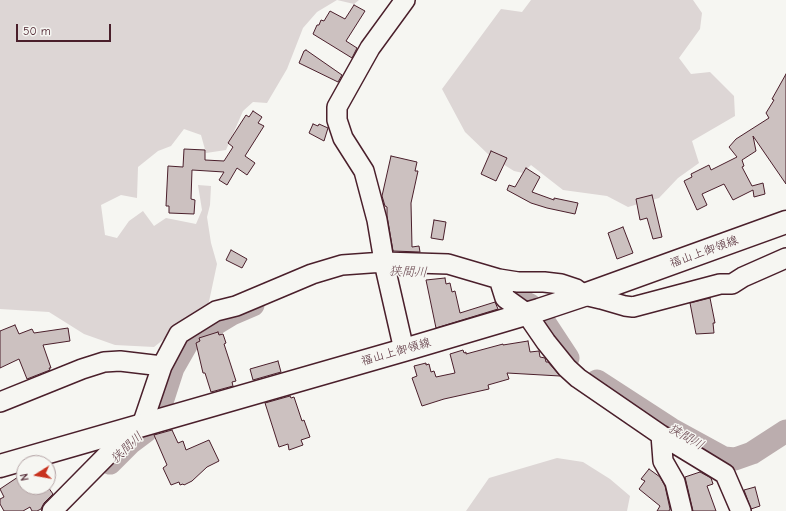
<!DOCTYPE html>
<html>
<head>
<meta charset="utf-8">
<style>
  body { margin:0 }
  #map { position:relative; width:786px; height:511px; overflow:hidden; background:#f6f6f2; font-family:"Comic Neue",sans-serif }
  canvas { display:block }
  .north { position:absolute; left:16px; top:455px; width:40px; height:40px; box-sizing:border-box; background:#f6f6f2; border:1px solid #b1a0a2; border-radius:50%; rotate:259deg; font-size:11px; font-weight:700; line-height:16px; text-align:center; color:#4a1f2b }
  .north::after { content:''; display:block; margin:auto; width:14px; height:18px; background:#c8321e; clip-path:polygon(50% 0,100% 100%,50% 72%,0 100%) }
  .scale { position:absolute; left:16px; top:24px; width:95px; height:18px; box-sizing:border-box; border:2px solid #4a1f2b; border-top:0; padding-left:5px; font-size:12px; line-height:14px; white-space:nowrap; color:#4a1f2b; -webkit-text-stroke:3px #f6f6f2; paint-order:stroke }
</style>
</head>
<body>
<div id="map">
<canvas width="786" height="511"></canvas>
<div class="north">N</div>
<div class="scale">50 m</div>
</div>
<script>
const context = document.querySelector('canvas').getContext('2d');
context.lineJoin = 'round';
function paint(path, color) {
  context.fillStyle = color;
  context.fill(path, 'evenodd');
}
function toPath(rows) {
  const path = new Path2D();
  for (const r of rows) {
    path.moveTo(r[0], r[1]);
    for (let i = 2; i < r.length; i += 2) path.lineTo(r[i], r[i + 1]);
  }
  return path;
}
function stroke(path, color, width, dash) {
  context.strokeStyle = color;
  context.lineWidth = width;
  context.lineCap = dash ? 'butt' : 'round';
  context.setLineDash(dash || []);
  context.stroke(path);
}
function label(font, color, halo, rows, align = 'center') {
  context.font = font + ' "Comic Neue","Klee One",sans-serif';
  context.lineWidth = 3;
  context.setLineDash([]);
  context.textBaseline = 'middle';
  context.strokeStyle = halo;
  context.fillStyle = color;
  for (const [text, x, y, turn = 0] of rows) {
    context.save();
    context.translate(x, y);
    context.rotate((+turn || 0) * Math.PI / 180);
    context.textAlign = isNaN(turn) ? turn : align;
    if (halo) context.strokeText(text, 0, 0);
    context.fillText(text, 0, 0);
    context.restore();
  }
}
const green = toPath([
  [0,0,359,0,354,4,337,0,317,12,303,28,287,69,267,103,253,102,243,111,226,150,206,153,201,135,184,129,171,146,158,151,138,167,137,198,121,195,101,205,105,235,117,238,129,221,143,211,154,226,166,218,196,224,202,210,198,185,211,186,210,205,207,217,211,243,217,264,207,311,178,328,154,347,115,345,84,334,49,312,0,309],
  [531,0,693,0,702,13,700,29,679,58,691,74,710,72,734,96,735,116,692,141,699,163,678,178,659,198,628,207,607,196,563,190,531,165,523,173,514,171,490,156,465,132,442,89,501,9,522,12],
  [557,458,583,462,610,479,630,496,627,511,466,511,489,478]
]);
const river = toPath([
  [520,300,530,305,543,320,568,358],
  [597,381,671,429,724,458,735,459,752,453,786,431],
  [110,463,130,443,146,431,162,402,173,368,189,340,232,314,253,305]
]);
const building = toPath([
  [354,5,365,11,346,41,357,48,352,58,313,34,317,25,319,25,321,20,324,21,330,11,345,19,354,5],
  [306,50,342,75,338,82,299,63,304,51,306,50],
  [786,74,786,184,753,136,756,151,742,160,744,166,742,167,752,186,763,183,765,194,754,197,753,190,733,200,724,184,702,194,707,205,697,210,684,181,692,177,691,174,709,165,711,170,737,157,729,147,736,139,769,118,766,113,774,100,772,99,786,74],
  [253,111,262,117,258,123,264,126,245,156,255,163,247,175,237,168,227,185,219,180,224,172,192,170,191,199,195,200,194,214,169,213,169,206,166,206,168,166,183,167,184,149,205,150,205,160,224,161,233,147,228,143,246,115,249,117,253,111],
  [313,124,318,126,319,124,328,128,324,141,309,133,313,124],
  [491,151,507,158,496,181,481,174,491,151],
  [391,156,417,162,415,171,418,171,411,203,412,247,419,246,420,252,393,251,387,216,387,207,385,206,382,196,391,156],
  [526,168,540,177,532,192,554,200,554,198,578,203,575,214,547,208,531,203,507,190,509,185,515,187,526,168],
  [652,195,662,237,653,239,647,218,640,220,636,199,652,195],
  [434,220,446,222,443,240,431,238,434,220],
  [623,227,633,253,617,259,608,233,623,227],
  [231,250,247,259,242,268,226,260,231,250],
  [445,278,446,284,450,283,452,292,455,291,460,313,495,302,498,309,436,328,426,280,445,278],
  [710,298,715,323,713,323,714,333,696,334,690,303,710,298],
  [15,325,19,334,32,329,34,333,68,328,70,341,43,345,51,368,49,368,50,370,27,379,19,359,0,368,0,331,15,325],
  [218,332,219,335,223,334,226,343,224,344,236,381,232,382,233,386,211,392,205,373,203,373,196,343,200,341,199,338,218,332],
  [528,341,530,352,539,351,540,357,545,358,546,362,548,362,560,376,507,373,509,379,488,385,489,389,444,399,422,406,412,378,417,376,414,366,426,363,426,365,429,364,431,372,434,371,436,377,455,373,450,354,463,350,464,353,466,352,466,354,503,344,503,345,528,341],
  [278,361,281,372,253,380,250,369,278,361],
  [290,396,291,398,294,397,302,421,304,420,310,437,301,440,303,445,289,450,288,444,279,447,265,403,290,396],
  [172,430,178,443,183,441,186,450,209,440,219,461,207,467,192,481,184,485,183,484,180,485,179,482,171,485,163,468,167,465,154,435,172,430],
  [649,469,660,477,665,486,670,509,669,511,657,511,660,506,639,489,645,481,641,479,649,469],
  [700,472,711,478,713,484,707,486,716,511,693,511,685,477,700,472],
  [24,473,24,487,48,487,53,494,44,503,41,509,37,511,32,511,30,507,23,511,4,511,0,504,0,499,4,497,0,489,24,473],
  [755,487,760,506,751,509,744,490,755,487]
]);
const minor = toPath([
  [499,279,505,298,526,313,546,342,567,368,578,378,661,435,725,474,741,511],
  [404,350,385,267,377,220,364,171,343,138,337,120,337,107,370,48,405,0],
  [0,402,82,369,104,362,120,361,162,366],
  [142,425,162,366,179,334,216,311,236,306,312,274,342,265,384,262,448,264,499,279,518,282,544,282,561,284,576,289,584,295,601,299,625,306,633,307,720,284,732,284,743,277,786,258],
  [661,435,663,461,675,482,682,511],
  [52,511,124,438,125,430]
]);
const major = toPath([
  [0,466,404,350,539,310,584,295,786,222]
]);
const streetNames = [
  ["福山上御領線",704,252,-20],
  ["福山上御領線",396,352,-16]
];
const waterNames = [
  ["狭間川",408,272,2],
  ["狭間川",686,437,30],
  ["狭間川",127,448,-43]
];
paint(green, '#ddd6d5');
stroke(river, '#bbadae', 23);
paint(building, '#ccc1c0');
stroke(building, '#4a1f2b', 1);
stroke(minor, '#4a1f2b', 22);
stroke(major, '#4a1f2b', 25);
stroke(minor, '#f6f6f2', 19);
stroke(major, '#f6f6f2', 22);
label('12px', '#4a1f2b', '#f6f6f2', streetNames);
label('italic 13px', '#6c4a52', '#f6f6f2', waterNames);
</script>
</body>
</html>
